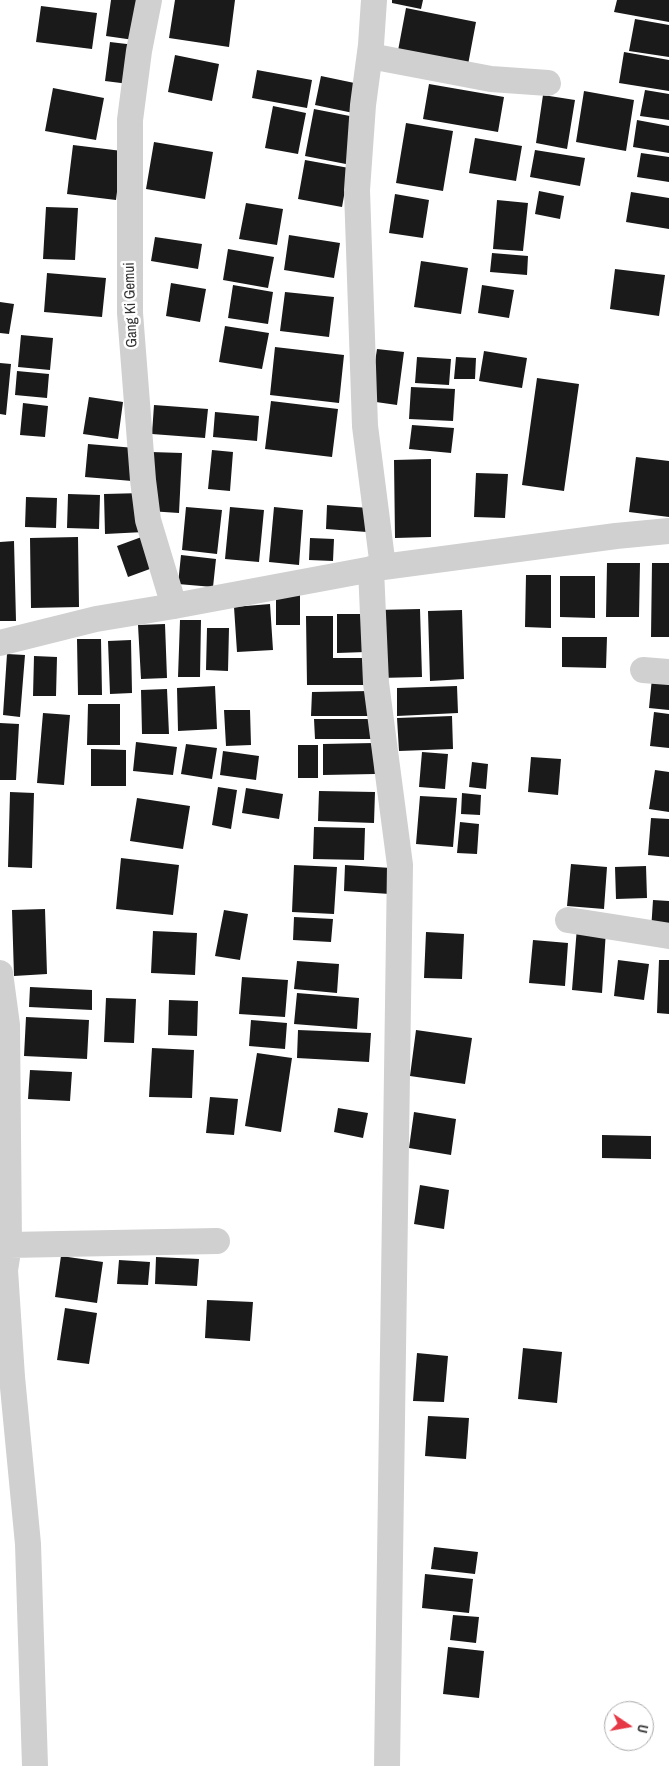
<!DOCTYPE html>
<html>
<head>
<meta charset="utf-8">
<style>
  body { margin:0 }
  #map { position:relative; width:669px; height:1766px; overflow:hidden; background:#fff; font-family:"Archivo Narrow",sans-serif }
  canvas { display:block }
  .north { position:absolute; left:604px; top:1701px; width:50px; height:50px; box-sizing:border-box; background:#fff; border:1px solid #adadad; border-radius:50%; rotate:102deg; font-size:14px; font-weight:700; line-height:20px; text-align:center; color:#333 }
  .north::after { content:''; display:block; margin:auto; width:18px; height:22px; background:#e63946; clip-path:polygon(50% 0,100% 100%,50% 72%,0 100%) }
</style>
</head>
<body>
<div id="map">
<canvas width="669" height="1766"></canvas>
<div class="north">U</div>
</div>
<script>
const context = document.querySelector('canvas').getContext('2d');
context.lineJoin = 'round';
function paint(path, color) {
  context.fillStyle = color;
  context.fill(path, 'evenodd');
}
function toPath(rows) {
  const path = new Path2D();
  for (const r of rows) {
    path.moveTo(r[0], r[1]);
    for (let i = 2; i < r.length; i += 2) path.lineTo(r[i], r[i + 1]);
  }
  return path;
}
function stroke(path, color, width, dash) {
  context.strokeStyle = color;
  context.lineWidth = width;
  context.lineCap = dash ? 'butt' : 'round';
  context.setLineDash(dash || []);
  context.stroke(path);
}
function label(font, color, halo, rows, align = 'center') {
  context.font = font + ' "Archivo Narrow",sans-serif';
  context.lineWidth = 5;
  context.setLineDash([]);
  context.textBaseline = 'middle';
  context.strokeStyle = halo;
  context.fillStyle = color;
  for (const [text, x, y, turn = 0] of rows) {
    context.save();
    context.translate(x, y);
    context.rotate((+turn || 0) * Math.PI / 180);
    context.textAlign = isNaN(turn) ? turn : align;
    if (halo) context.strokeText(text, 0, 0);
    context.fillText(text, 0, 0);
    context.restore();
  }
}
const building = toPath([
  [111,0,139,0,134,40,106,36],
  [175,0,235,0,229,47,169,38],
  [392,0,423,0,421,9,392,3],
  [617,0,669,0,669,22,614,12],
  [41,6,97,13,92,49,36,42],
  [406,8,476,22,467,70,397,56],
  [635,19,669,25,669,57,629,51],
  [110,42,135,45,129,84,105,81],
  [624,52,669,60,669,91,619,83],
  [175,55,219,64,212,101,168,92],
  [257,70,312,80,307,108,252,98],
  [321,76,364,85,358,114,315,105],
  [429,84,504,97,498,132,423,119],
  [53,88,104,98,96,140,45,131],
  [645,90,669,94,669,120,640,116],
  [584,91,634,100,626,151,576,142],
  [543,95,575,100,567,149,536,143],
  [273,106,306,113,298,154,265,148],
  [314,109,360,118,351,165,305,156],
  [637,120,669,126,669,153,633,147],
  [406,123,453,131,443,191,396,183],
  [475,138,522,146,516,181,469,173],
  [154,142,213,152,205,199,146,189],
  [73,145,122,151,116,200,67,194],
  [535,150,585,158,580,186,530,177],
  [641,153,669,157,669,182,637,177],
  [305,160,349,168,342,207,298,199],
  [539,191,564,196,560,219,535,214],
  [631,192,669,198,669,229,626,222],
  [395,194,429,200,423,238,389,233],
  [497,200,528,203,523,251,493,249],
  [246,203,283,209,277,245,239,239],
  [46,207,78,208,75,260,43,259],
  [289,235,340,243,334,278,284,270],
  [155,237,202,244,198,269,151,261],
  [228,249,274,257,268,288,223,280],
  [492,253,528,256,527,275,490,272],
  [421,261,468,268,461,314,414,307],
  [615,269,665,275,659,316,610,309],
  [47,273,106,278,102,317,44,312],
  [171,283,206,289,200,322,166,316],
  [233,285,273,292,268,324,228,318],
  [482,285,514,290,509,318,478,313],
  [285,292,334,297,329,337,280,331],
  [0,302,14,304,9,334,0,333],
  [225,326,269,333,262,369,219,362],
  [21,335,53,338,50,370,18,367],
  [275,347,344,355,339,403,270,395],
  [377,349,404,352,397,405,369,401],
  [484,351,527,358,522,388,479,381],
  [417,357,451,359,449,385,415,383],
  [456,357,476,358,475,379,454,379],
  [0,363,11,364,6,415,0,414],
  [17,371,49,374,47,398,15,395],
  [537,378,579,384,564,491,522,485],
  [411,387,455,389,453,421,409,419],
  [89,397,123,402,118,439,83,434],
  [271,401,338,409,332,457,265,449],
  [23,403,48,406,45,437,20,435],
  [154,405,208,409,205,438,152,434],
  [215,412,259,416,257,441,213,437],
  [412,425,454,428,451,453,409,449],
  [88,444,135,448,132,481,85,477],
  [212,450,233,452,230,491,208,489],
  [151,452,182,453,179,513,149,511],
  [636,457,669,461,669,517,629,512],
  [431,459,431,537,395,538,394,460],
  [476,473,508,474,505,518,474,517],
  [143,493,144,532,105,534,104,494],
  [68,494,100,495,99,529,67,528],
  [26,497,57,498,56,528,25,527],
  [327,505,369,508,367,532,326,529],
  [186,507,222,510,217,554,182,550],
  [230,507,264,510,259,562,225,559],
  [274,507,303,510,299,565,269,562],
  [147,535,158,566,128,577,117,546],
  [78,537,79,607,31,608,30,538],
  [310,538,334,539,333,561,309,560],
  [14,541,16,621,0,621,0,542],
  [181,555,216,559,213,587,178,584],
  [607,563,640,563,639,617,606,617],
  [652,563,669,563,669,637,651,637],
  [526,575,551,575,551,628,525,627],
  [560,576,595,576,595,618,560,617],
  [300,591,300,625,276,625,276,592],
  [270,604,273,650,237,652,234,607],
  [420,609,422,677,379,678,376,610],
  [462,610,464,679,430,681,428,611],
  [337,614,366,614,366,652,337,653],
  [306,616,333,616,333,658,368,658,368,685,307,685],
  [180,620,201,620,200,677,178,677],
  [165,624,167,678,141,679,138,625],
  [207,628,229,628,228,671,206,670],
  [562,637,607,637,606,668,562,667],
  [77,639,101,639,102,695,78,695],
  [131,640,132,693,110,694,108,641],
  [7,654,25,655,20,717,3,715],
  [34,656,57,657,56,696,33,696],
  [652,678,669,680,669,710,649,708],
  [215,686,217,729,178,731,177,688],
  [457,686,458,713,397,716,397,688],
  [167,689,169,734,142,734,141,690],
  [370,691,370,716,311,716,312,692],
  [88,704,120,704,120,745,87,745],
  [224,710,250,710,251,745,226,746],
  [654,712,669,714,669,748,650,746],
  [43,713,70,715,64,785,37,783],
  [452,716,453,749,399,751,397,718],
  [314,719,371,719,371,739,315,739],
  [0,723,19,724,16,780,0,780],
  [136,742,177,747,173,775,133,771],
  [374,743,375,774,323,775,323,744],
  [186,744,217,748,212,779,181,774],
  [298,745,318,745,318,778,298,778],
  [91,749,126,750,126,786,91,786],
  [223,751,259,756,256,780,220,775],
  [422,752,448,754,445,789,419,787],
  [531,757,561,759,558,795,528,792],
  [472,762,488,764,486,789,469,787],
  [655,770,669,772,669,812,649,809],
  [218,787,237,790,231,829,212,825],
  [246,788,283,794,279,819,242,813],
  [319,791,375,792,374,823,318,821],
  [10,792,34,793,32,868,8,867],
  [462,793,481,795,480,815,461,814],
  [420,796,457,798,453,847,416,844],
  [137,798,190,806,183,849,130,841],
  [651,818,669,819,669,857,648,855],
  [460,822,479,824,477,854,457,853],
  [314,827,365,828,364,860,313,859],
  [121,858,179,865,173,915,116,909],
  [571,864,607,867,604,909,567,906],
  [294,865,337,867,334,914,292,912],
  [345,865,391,868,390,894,344,891],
  [646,866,647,898,616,899,615,867],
  [653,900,669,901,669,931,651,931],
  [45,909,47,974,14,976,12,910],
  [224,910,248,914,240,960,215,956],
  [294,917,333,919,331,942,293,940],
  [577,927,606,930,602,993,572,990],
  [153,931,197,933,195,975,151,973],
  [426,932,464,934,462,979,424,978],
  [533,940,568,943,565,986,529,983],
  [618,960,649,964,644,1000,614,996],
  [659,960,669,960,669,1014,657,1013],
  [297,961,339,964,337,993,294,989],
  [242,977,288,980,285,1017,239,1014],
  [30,987,92,990,92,1010,29,1007],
  [297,993,359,998,357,1029,294,1024],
  [106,998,136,999,134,1043,104,1042],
  [169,1000,198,1001,197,1036,168,1035],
  [26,1017,89,1020,87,1059,24,1056],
  [251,1020,287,1023,285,1049,249,1046],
  [298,1030,371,1033,369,1062,297,1058],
  [416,1030,472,1038,465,1084,410,1076],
  [152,1048,194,1050,192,1098,149,1097],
  [257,1053,292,1058,281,1132,245,1126],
  [30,1070,72,1072,70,1101,28,1099],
  [210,1097,238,1099,234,1135,206,1133],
  [338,1108,368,1113,363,1138,334,1132],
  [414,1112,456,1119,451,1155,409,1148],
  [602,1135,651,1136,651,1159,602,1158],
  [420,1185,449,1190,444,1229,414,1224],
  [61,1256,103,1262,97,1303,55,1297],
  [156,1257,199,1259,197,1286,155,1284],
  [119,1260,150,1262,148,1285,117,1284],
  [207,1300,253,1302,250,1341,205,1338],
  [65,1308,97,1313,89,1364,57,1360],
  [523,1348,562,1352,557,1403,518,1399],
  [417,1353,448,1356,444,1402,413,1401],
  [428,1416,469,1418,466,1459,425,1456],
  [434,1547,478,1552,475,1574,431,1569],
  [425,1574,473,1579,469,1613,422,1608],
  [453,1615,479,1617,476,1643,450,1640],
  [448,1647,484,1651,479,1698,443,1694]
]);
const minor = toPath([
  [149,0,139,51,130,120,130,313,143,480,148,520,174,606],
  [374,0,371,45,363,105,357,190,365,426,383,567],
  [370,56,491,79,548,83],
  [371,569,376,683,400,865,387,1766],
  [0,643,96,619,174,606,383,567,616,536,669,531],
  [643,670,669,672],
  [568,920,669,936],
  [0,973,7,1025,9,1245,5,1270,12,1377,28,1544,35,1766],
  [9,1245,217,1241]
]);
const streetNames = [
  ["Gang Ki Gemui",131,305,-92]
];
paint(building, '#1a1a1a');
stroke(minor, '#d0d0d0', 26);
label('15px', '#333', '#fff', streetNames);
</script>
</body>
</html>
